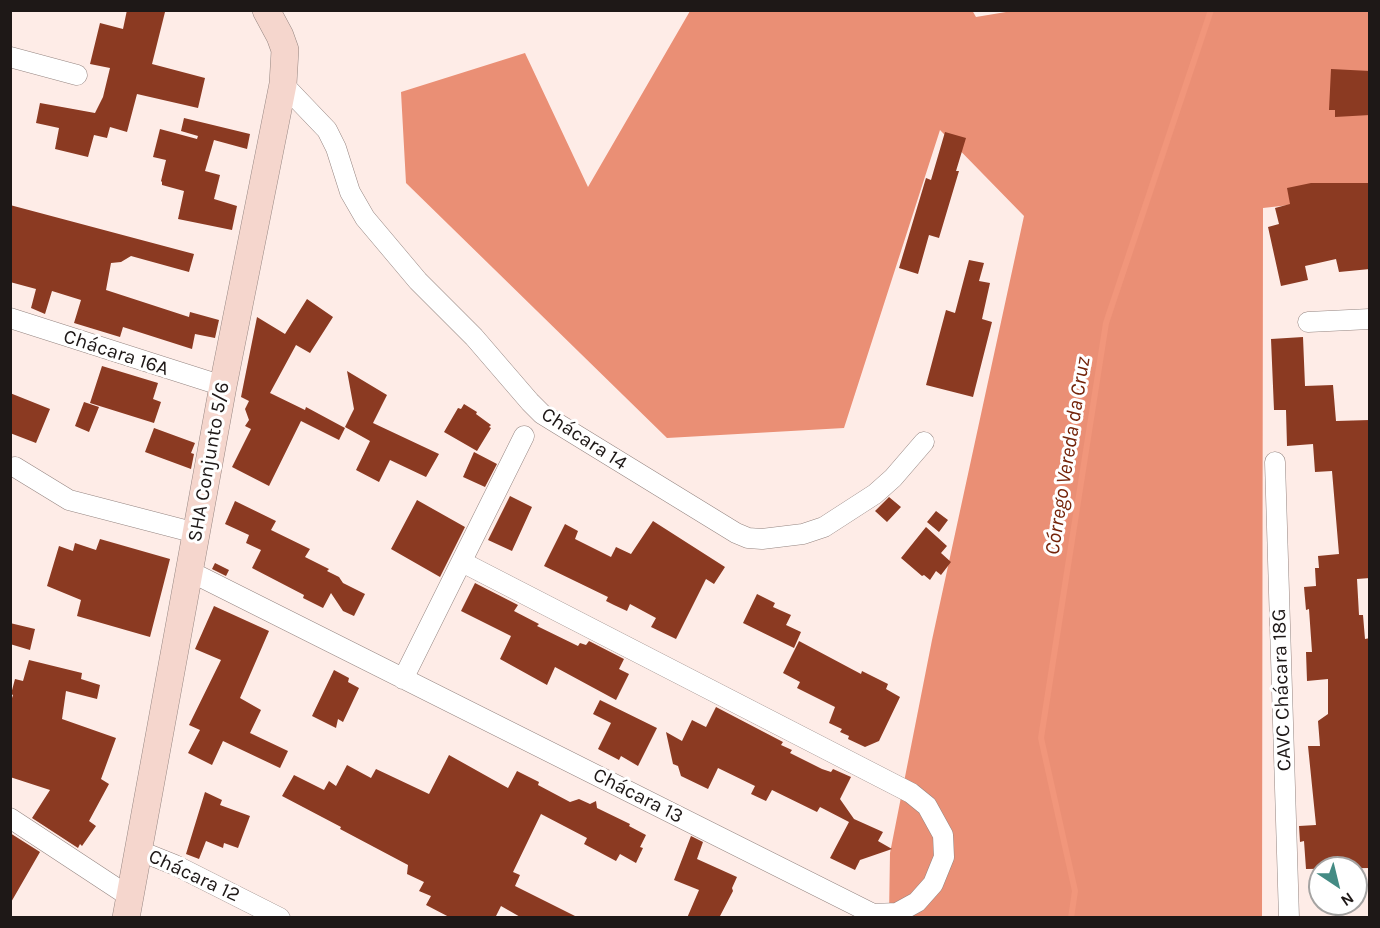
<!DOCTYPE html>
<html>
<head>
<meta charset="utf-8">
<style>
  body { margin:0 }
  #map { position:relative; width:1380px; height:928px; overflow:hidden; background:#feece7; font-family:Karla,sans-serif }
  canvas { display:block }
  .frame { position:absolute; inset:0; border:12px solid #1e1817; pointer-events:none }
  .north { position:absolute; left:1308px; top:856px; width:60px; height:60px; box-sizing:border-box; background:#fff; border:2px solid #a5a3a2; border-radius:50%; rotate:145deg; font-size:16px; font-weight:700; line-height:24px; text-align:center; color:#1e1817 }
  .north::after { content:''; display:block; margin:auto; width:21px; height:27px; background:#448b84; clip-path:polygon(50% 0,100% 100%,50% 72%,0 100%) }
</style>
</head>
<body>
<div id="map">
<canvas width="1380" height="928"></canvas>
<div class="frame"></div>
<div class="north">N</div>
</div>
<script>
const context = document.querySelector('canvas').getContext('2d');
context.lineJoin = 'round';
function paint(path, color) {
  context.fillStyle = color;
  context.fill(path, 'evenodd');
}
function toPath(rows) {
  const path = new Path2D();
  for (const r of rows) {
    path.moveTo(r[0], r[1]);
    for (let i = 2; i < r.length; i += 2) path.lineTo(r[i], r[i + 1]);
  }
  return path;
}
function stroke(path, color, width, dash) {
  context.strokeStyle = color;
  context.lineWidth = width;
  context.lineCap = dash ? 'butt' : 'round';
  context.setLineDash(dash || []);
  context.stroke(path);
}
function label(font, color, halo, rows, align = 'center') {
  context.font = font + ' Karla,sans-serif';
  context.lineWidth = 6;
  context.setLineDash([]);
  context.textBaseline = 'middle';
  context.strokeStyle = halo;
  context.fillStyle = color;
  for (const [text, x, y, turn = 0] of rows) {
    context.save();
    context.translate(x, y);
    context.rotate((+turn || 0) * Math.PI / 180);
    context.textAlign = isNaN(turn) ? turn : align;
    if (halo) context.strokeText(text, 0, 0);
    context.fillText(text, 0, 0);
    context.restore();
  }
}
const forest = toPath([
  [972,10,976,17,1018,10,1369,11,1369,196,1263,208,1262,917,889,917,890,853,932,640,1024,216,940,130,844,428,667,438,406,183,401,92,525,53,588,187,690,11]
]);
const stream = toPath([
  [1071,918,1075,891,1041,738,1106,323,1211,10]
]);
const building = toPath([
  [127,10,165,12,152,64,205,78,198,108,137,94,127,132,110,127,107,138,94,135,88,157,55,149,59,128,36,123,40,103,95,113,103,97,110,68,90,64,100,23,123,29],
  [1331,69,1370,71,1370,115,1335,117,1335,110,1329,110],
  [184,118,250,134,247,149,214,140,205,171,220,175,214,199,237,206,232,230,178,219,184,191,162,185,162,182,161,181,166,160,153,157,160,129,197,139,198,136,181,131],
  [945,132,966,138,956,171,959,171,939,238,929,235,918,274,899,268,926,178,931,180],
  [1311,183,1370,183,1370,269,1339,272,1336,259,1305,266,1308,280,1281,286,1268,227,1279,224,1275,208,1290,204,1287,188],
  [10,205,194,254,189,272,131,256,121,262,111,263,106,290,189,317,190,312,219,320,215,338,195,334,192,349,123,327,120,337,74,323,81,300,52,291,45,314,31,308,36,289,10,282],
  [969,260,984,263,979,281,990,283,982,319,992,322,973,397,926,385,946,310,955,313],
  [307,299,333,317,310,353,296,345,270,393,305,410,306,407,345,428,339,440,301,421,269,486,232,467,251,429,245,426,249,420,245,409,249,401,241,397,257,317,285,334],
  [1303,337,1305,386,1333,385,1336,421,1370,420,1370,578,1357,579,1359,615,1363,615,1365,639,1370,638,1370,868,1306,869,1304,841,1300,842,1299,826,1316,825,1308,746,1320,746,1318,721,1328,714,1328,679,1307,681,1306,652,1312,652,1309,609,1306,610,1304,587,1316,586,1315,568,1319,568,1318,556,1339,554,1332,471,1315,472,1313,444,1287,446,1286,410,1274,410,1271,339],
  [102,366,158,383,153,399,161,402,154,423,90,403],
  [347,371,387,395,373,423,439,454,426,477,390,460,379,482,356,470,370,441,345,427,354,409],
  [10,393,50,409,36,443,10,433],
  [84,402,99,407,89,432,75,426],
  [464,404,477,412,476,414,491,425,489,427,491,428,477,451,444,432,458,408,461,409],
  [154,428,195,443,191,453,194,454,191,469,145,452],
  [474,452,497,464,485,487,463,477],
  [510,496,532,507,512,551,488,540],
  [889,497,901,507,887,522,875,511],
  [417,500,465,527,440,577,391,549],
  [235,501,276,521,271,530,310,549,305,557,329,569,327,571,339,577,343,583,365,594,354,616,343,611,331,593,323,608,303,598,304,595,252,568,261,550,246,543,249,535,225,524],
  [936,511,948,520,939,532,927,522],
  [653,521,725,567,714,584,706,579,676,639,651,627,656,618,630,604,627,611,614,605,606,601,608,597,544,566,565,524,578,531,575,539,611,557,616,547,631,554],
  [926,527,947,546,941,553,951,562,941,575,936,571,930,580,924,575,922,576,901,558],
  [100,539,170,559,150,637,77,616,81,600,47,586,59,546,73,551,75,543,96,550],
  [215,563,229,570,226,576,212,569],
  [475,583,518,605,514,611,539,624,537,626,578,646,580,643,586,645,589,641,624,659,619,669,629,674,616,700,555,667,547,685,500,659,511,636,461,611],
  [757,594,775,603,773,607,791,615,786,625,801,632,794,648,743,623],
  [214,606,269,631,240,698,261,710,250,733,288,751,280,768,223,741,212,765,188,753,200,730,189,725,221,660,195,649],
  [10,623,35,629,30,650,10,644],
  [799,641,861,674,862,671,888,684,886,689,900,697,879,741,865,747,848,739,849,736,840,732,842,729,829,723,835,707,797,688,800,682,783,673],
  [29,660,82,673,81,679,100,685,97,699,66,691,62,719,116,738,101,779,109,784,89,821,96,826,82,846,80,844,78,848,32,818,50,790,10,777,10,704,13,695,11,694,15,679,23,681],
  [334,670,349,678,348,682,359,688,343,722,338,719,336,728,312,716],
  [600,700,657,728,638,766,621,756,619,760,598,749,611,723,593,714],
  [716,707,783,742,781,745,792,750,790,753,822,769,831,772,833,769,851,777,840,799,854,819,883,832,878,841,892,849,860,860,855,870,830,858,849,822,820,807,817,812,772,790,766,801,751,794,755,786,718,768,708,789,681,776,678,766,673,764,666,732,682,741,692,720,706,727],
  [449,755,508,788,517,771,539,782,538,785,570,802,579,799,590,804,596,801,597,808,630,824,629,826,646,835,640,847,643,848,636,863,620,854,616,861,584,844,587,838,541,814,513,872,520,875,515,886,579,918,522,918,501,906,495,918,451,918,426,905,431,896,419,891,424,882,407,874,408,865,340,829,341,827,282,796,294,775,324,790,329,781,336,786,347,765,371,778,376,769,429,794],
  [205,792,222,800,220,805,250,816,238,848,224,843,223,848,206,841,199,859,186,854],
  [10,833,40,852,10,904],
  [691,836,703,842,697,859,737,877,732,888,733,891,719,918,687,918,699,890,674,880]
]);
const street = toPath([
  [10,57,77,75],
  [283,84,327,130,336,148,350,192,365,218,418,281,474,337,530,402,542,414,736,533,748,538,762,539,803,534,824,527,875,494,893,478,924,442],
  [10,318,223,386],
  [1308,322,1370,319],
  [1275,462,1289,918],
  [15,467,69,500,196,533],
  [189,571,873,914,897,913,917,902,933,884,944,857,943,835,927,806,911,793,462,562],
  [403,679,524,436],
  [10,818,130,897],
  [140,851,175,865,280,918]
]);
const secondary = toPath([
  [126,918,223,386,283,84,285,50,280,36,266,10]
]);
const streetNames = [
  ["Chácara 16A",116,353,18],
  ["Chácara 14",584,439,33],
  ["SHA Conjunto 5/6",209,462,-80],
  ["CAVC Chácara 18G",1282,690,-92],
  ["Chácara 13",638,796,27],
  ["Chácara 12",194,876,25]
];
const waterNames = [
  ["Córrego Vereda da Cruz",1068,456,-81]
];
paint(forest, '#ea8f75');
stroke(stream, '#f1967b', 6);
paint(building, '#8b3a22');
stroke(street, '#958581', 21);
stroke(secondary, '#958581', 28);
stroke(street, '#fff', 20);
stroke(secondary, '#f5d6cd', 27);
label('20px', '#1e1817', '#fff', streetNames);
label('italic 21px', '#74240a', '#fff', waterNames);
</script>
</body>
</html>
